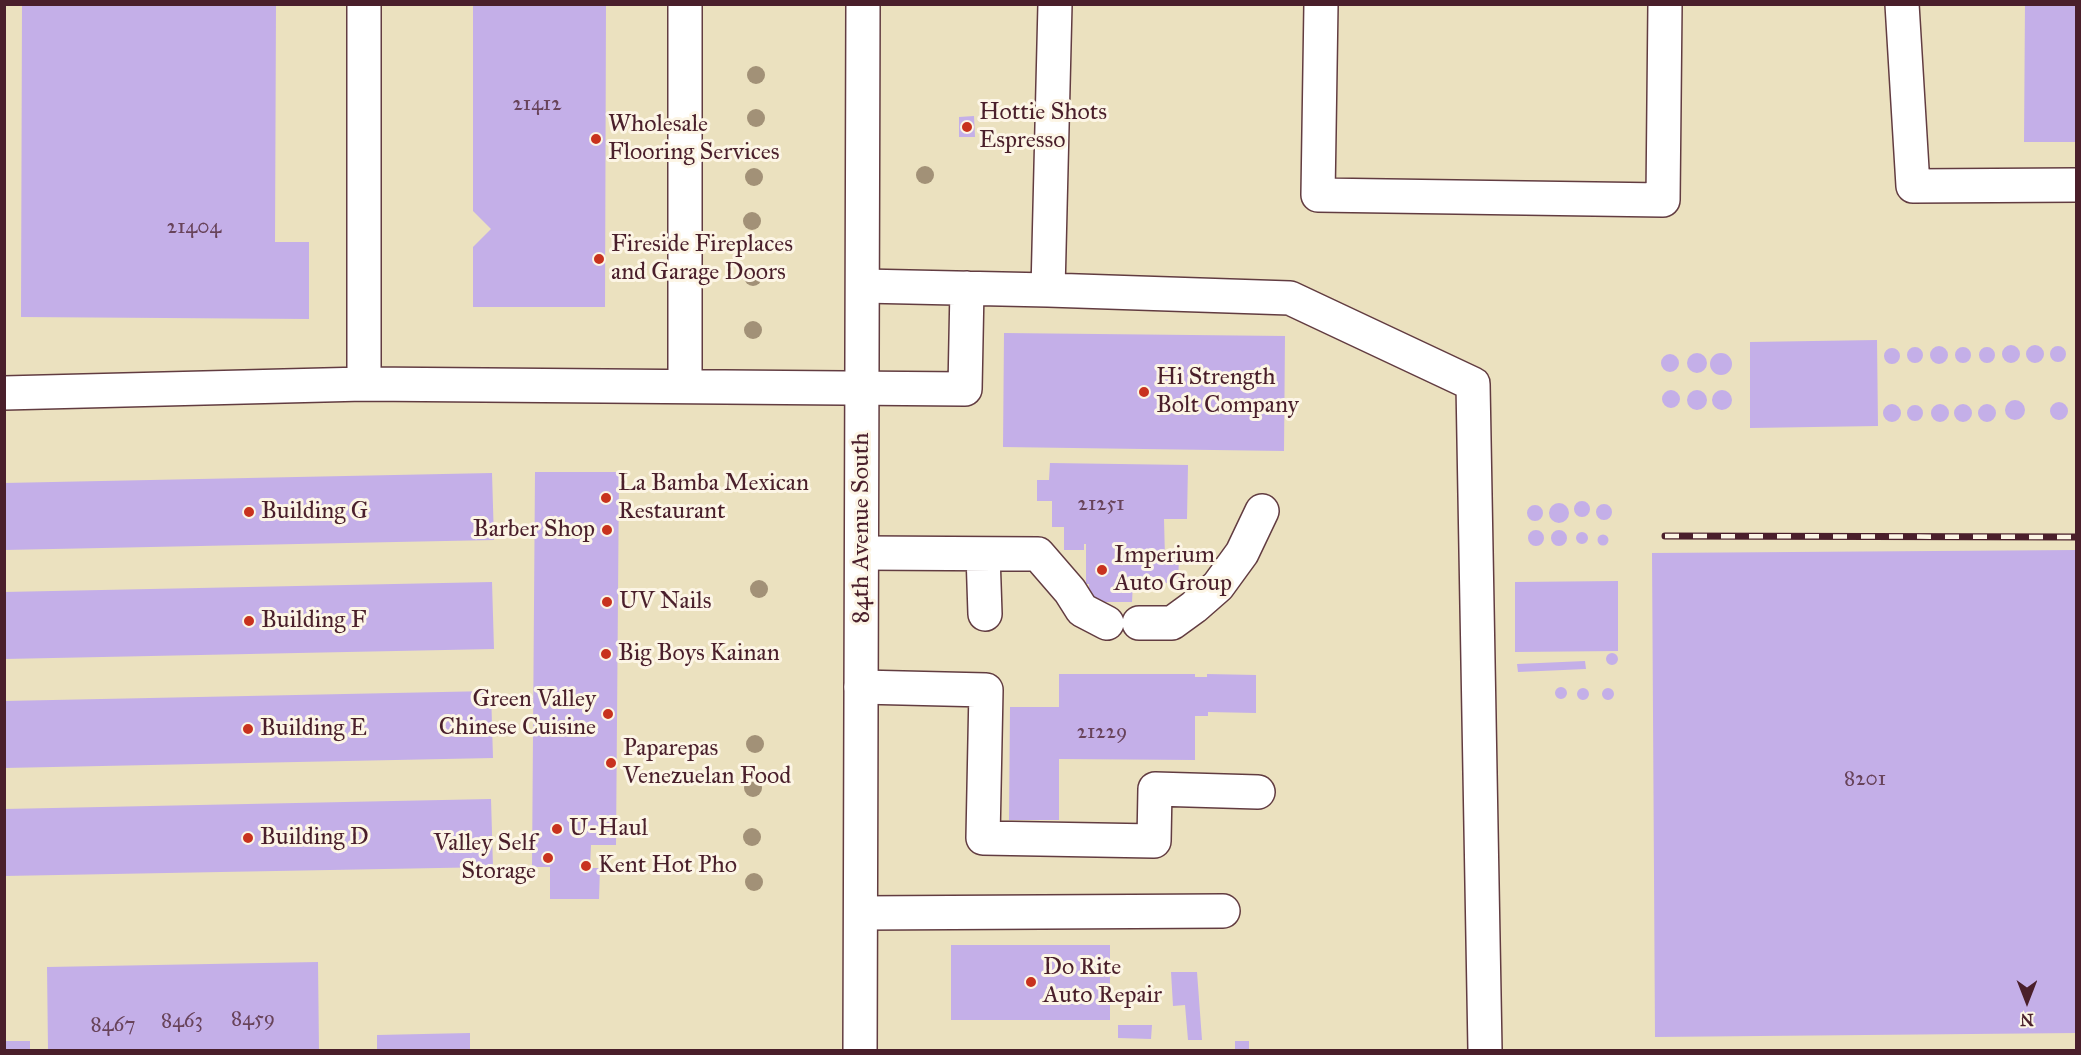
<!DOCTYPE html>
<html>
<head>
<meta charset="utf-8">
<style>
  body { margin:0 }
  #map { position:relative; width:2081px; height:1055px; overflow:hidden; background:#ebe1bf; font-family:"IM FELL Great Primer",serif }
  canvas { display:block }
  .frame { position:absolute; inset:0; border:6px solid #4a1f2b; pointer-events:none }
  .north { position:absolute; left:1997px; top:971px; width:60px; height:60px; -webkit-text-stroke:4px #fcf5e5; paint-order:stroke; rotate:180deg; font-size:16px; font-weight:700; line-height:24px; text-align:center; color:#4a1f2b }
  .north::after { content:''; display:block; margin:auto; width:21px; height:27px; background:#4a1f2b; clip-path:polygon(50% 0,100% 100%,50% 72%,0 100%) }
</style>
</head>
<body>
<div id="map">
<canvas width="2081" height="1055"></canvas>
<div class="frame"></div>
<div class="north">N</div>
</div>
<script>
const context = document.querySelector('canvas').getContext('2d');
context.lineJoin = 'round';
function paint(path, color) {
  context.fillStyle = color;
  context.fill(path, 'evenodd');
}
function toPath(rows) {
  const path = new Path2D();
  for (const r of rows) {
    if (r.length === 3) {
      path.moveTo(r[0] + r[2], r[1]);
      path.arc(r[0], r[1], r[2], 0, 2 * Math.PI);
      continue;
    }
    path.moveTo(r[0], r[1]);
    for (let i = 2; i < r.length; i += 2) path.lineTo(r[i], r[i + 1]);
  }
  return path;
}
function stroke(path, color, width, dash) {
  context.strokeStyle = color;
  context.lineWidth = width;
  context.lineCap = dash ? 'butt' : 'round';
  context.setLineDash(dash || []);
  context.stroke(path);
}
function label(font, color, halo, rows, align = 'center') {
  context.font = font + ' "IM FELL Great Primer",serif';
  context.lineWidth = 6;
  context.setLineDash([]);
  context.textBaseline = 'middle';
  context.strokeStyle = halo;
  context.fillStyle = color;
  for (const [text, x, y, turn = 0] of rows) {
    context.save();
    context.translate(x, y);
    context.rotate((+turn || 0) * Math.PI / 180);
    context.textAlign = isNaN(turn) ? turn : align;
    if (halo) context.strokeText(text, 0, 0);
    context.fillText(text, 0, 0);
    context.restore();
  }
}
const building = toPath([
  [22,4,276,4,275,242,309,242,309,319,21,317],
  [473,4,606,4,605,307,473,307,473,247,491,229,473,211],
  [2025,4,2076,4,2076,142,2024,142],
  [974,116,975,137,959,137,959,117],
  [1004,333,1285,336,1284,451,1003,447],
  [1877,340,1878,426,1750,428,1750,342],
  [2035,354,9],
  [2011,354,9],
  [2058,354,8],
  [1939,355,9],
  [1987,355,8],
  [1963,355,8],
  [1915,355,8],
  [1892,356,8],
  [1697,363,10],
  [1721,364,11],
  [1670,363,9],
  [1671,399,9],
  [1697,400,10],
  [1722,400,10],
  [2015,410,10],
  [2059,411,9],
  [1987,413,9],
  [1940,413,9],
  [1963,413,9],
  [1892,413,9],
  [1915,413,8],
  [1050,463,1188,465,1187,519,1164,519,1165,558,1179,558,1178,583,1133,583,1132,602,1089,602,1089,584,1086,584,1086,544,1084,544,1084,550,1064,550,1064,527,1052,527,1052,501,1037,501,1037,480,1049,480],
  [535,472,619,472,616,845,591,845,590,868,600,868,599,899,550,899,550,867,532,867],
  [492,473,494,540,4,550,4,483],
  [1582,509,8],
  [1559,513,10],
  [1604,512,8],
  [1535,513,8],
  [1536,538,8],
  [1559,538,8],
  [1582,538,6],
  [1603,540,5.5],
  [2076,550,2076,1033,1655,1037,1652,553],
  [1618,581,1618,651,1515,652,1515,582],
  [492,582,494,649,4,659,4,592],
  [1612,659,6],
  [1585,661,1586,669,1518,672,1517,664],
  [1059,674,1195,674,1195,677,1207,677,1207,674,1256,675,1256,713,1208,712,1208,716,1195,716,1195,760,1059,759,1059,820,1009,820,1010,707,1059,707],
  [1561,693,6],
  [1608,694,6],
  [1583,694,6],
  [491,691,493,758,4,768,4,701],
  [491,799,493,867,4,876,4,809],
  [951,945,1110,945,1110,1020,951,1020],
  [318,962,319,1050,48,1050,47,967],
  [1171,972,1197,972,1202,1040,1188,1040,1185,1005,1173,1006],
  [1118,1025,1152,1025,1151,1039,1118,1038],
  [470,1033,470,1050,377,1050,377,1035],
  [4,1041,30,1041,30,1050,4,1050],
  [1235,1041,1249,1041,1249,1050,1235,1050]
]);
const minor = toPath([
  [364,4,364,384,965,389,967,288],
  [685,4,685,386],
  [1055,4,1048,290,1290,298,1473,384,1485,1050],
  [1321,4,1318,195,1663,200,1665,4],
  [1902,4,1913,186,2076,185],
  [863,286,1048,290],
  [4,393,364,384],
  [862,553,1038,554,1070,591,1082,610,1107,623],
  [983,554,985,614],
  [1139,623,1172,623,1194,607,1218,586,1242,553,1262,511],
  [861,687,986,690,983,838,1154,841,1155,789,1258,792],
  [861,913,1223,911]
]);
const major = toPath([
  [860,1050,863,4]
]);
const rail = toPath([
  [1665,536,2076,537]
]);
const trees = [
  [756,75],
  [756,118],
  [925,175],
  [754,177],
  [752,221],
  [753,277],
  [753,330],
  [759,589],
  [755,744],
  [753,788],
  [752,837],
  [754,882]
];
const markers = [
  [967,127,6,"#c8321e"],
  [596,139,6,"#c8321e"],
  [599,259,6,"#c8321e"],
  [1144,392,6,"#c8321e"],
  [606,498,6,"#c8321e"],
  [249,512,6,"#c8321e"],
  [607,530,6,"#c8321e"],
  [1102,570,6,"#c8321e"],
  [607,602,6,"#c8321e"],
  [249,621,6,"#c8321e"],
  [606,654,6,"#c8321e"],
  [608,714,6,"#c8321e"],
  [248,729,6,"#c8321e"],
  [611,763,6,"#c8321e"],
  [557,829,6,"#c8321e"],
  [248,838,6,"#c8321e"],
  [548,858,6,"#c8321e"],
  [586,866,6,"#c8321e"],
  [1031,982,6,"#c8321e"]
];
const numberNames = [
  ["21412",537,105],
  ["21404",194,228],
  ["21251",1101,505],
  ["21229",1102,733],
  ["8201",1865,780],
  ["8459",253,1020],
  ["8463",182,1022],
  ["8467",113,1026]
];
const poiNames = [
  ["Hottie Shots",979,113],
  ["Espresso",979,141],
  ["Wholesale",608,125],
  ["Flooring Services",608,153],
  ["Fireside Fireplaces",611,245],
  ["and Garage Doors",611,273],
  ["Hi Strength",1156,378],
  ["Bolt Company",1156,406],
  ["La Bamba Mexican",618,484],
  ["Restaurant",618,512],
  ["Building G",261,512],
  ["Barber Shop",595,530,"right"],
  ["Imperium",1114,556],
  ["Auto Group",1114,584],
  ["UV Nails",619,602],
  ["Building F",261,621],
  ["Big Boys Kainan",618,654],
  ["Green Valley",596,700,"right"],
  ["Chinese Cuisine",596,728,"right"],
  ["Building E",260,729],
  ["Paparepas",623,749],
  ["Venezuelan Food",623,777],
  ["U-Haul",569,829],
  ["Building D",260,838],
  ["Valley Self",536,844,"right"],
  ["Storage",536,872,"right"],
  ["Kent Hot Pho",598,866],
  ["Do Rite",1043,968],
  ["Auto Repair",1043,996]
];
const streetNames = [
  ["84th Avenue South",862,528,-90]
];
paint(building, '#c4afe8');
stroke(minor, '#623c41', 36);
stroke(major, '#623c41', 36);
stroke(minor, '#fff', 33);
stroke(major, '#fff', 33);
stroke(rail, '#4a1f2b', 7);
stroke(rail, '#fcf5e5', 4.5, [14]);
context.fillStyle = '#a29177';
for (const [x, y] of trees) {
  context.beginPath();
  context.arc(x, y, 9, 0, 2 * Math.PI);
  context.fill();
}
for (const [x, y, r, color] of markers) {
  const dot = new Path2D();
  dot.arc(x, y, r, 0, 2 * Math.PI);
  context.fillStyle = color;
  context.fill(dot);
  stroke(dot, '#fcf5e5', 2);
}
label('21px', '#68435a', null, numberNames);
label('24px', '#4a1f2b', '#fcf5e5', poiNames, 'left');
label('24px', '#4a1f2b', '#fcf5e5', streetNames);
</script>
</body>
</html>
